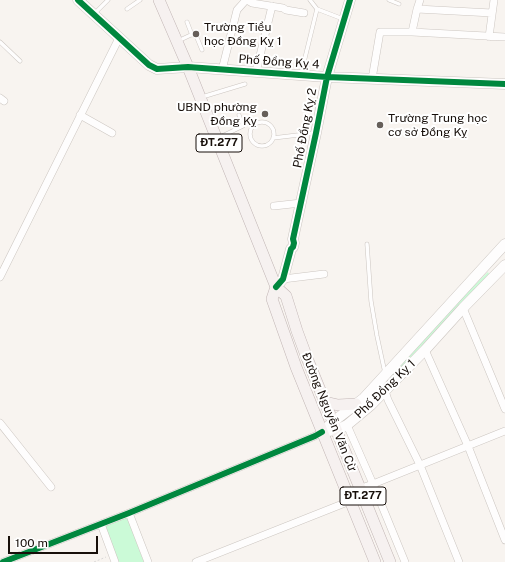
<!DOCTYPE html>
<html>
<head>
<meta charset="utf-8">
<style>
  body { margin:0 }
  #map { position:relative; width:505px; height:562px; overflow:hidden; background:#f8f4f0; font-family:"Public Sans",sans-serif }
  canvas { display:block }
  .scale { position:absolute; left:8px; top:536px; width:90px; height:18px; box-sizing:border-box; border:2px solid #170f0a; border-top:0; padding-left:5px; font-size:12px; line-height:14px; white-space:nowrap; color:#170f0a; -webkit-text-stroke:3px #fff; paint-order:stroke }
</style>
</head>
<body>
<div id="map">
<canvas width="505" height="562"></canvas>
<div class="scale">100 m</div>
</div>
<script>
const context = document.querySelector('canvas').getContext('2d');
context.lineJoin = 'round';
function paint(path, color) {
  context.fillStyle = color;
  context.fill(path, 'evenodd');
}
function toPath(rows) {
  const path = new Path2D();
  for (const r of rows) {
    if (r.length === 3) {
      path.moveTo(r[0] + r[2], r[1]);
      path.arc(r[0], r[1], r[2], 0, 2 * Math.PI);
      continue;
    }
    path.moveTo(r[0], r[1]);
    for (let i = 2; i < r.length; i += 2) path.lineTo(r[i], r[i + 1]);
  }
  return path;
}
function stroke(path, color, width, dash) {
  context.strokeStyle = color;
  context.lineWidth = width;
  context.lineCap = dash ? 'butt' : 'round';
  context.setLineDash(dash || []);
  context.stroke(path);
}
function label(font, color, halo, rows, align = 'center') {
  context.font = font + ' "Public Sans",sans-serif';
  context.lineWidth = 4;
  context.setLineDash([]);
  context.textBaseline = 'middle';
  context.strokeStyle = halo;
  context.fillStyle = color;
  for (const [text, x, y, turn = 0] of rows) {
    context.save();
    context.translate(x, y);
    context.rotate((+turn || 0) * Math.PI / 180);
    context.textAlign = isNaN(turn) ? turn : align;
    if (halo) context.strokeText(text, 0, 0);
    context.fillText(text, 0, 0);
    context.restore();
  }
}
const green = toPath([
  [488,272,489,274,488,275,427,340,370,402,366,402,455,304],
  [125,518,128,519,144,562,118,562,105,528,106,526]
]);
const path = toPath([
  [94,562,106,557]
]);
const lane = toPath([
  [310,0,317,9,343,19],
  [389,0,399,4],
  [127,9,140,0],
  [95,13,108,0],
  [187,22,192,35],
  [178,41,195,33,202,50],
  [0,42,20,61],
  [301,74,317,9],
  [202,97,245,84],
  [262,134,12],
  [218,138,243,126,239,115],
  [273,138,315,133],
  [367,244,371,301,377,336,385,373]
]);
const street = toPath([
  [247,0,252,3,283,8,286,10,304,13],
  [417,9,492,13],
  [412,32,417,9,420,0],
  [489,37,494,0],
  [222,70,237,10,246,0],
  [256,72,272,6],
  [372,79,380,32,412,32,505,37],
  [0,98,4,101],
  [80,115,112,133],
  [274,206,301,203],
  [0,277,119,38],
  [283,279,324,274],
  [463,308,505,409],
  [425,350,468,446,505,540],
  [385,391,388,400,420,465,459,562],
  [0,423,51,487],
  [347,425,373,484,405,562],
  [347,493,373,484,505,431],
  [129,513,148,562],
  [101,524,115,562],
  [3,562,129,513,315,436,322,432],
  [196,562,350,501]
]);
const secondary = toPath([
  [78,0,149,65,157,69,188,67,327,77,505,84],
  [276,287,283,279,291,249,293,247,294,243,293,239,316,133,327,77,350,0],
  [328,431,337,430,347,425,371,405,425,350,463,308,505,265],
  [322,432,334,421,364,398,505,244]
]);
const primary = toPath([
  [159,0,188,67,276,287,286,296,297,331,307,358,390,562],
  [276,287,272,299,296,367,375,562],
  [325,402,338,405,356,404]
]);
const cycleway = toPath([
  [78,0,149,65,157,69,188,67,327,77,505,84],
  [276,287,283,279,291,249,293,247,294,243,293,239,316,133,327,77,350,0],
  [3,562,129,513,315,436,322,432]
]);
const markers = [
  [196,34,4,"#665f5a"],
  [265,114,4,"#665f5a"],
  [380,125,4,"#665f5a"]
];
const shields = [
  [219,143,46],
  [363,496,46]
];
const shieldNames = [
  ["ĐT.277",219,143],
  ["ĐT.277",363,496]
];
const poiNames = [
  ["Trường Tiểu",204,27],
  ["học Đồng Kỵ 1",204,41],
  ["UBND phường",257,107,"right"],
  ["Đồng Kỵ",257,121,"right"],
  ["Trường Trung học",388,118],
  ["cơ sở Đồng Kỵ",388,132]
];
const streetNames = [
  ["Phố Đồng Kỵ 4",279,62,4],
  ["Phố Đồng Kỵ 2",305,128,-79],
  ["Phố Đồng Kỵ 1",385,389,-44],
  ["Đường Nguyễn Văn Cừ",329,412,68]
];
paint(green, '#cbfad7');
stroke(lane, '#ccc6c1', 4.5);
stroke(street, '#ccc6c1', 8);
stroke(secondary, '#ccc6c1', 11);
stroke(primary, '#c2b6b5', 12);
stroke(path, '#d9d7d6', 1, [2, 2]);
stroke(lane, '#fefdfd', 3.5);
stroke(street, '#fefdfd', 7);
stroke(secondary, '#fefdfd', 10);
stroke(primary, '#f6f1f0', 11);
stroke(cycleway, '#00873e', 6);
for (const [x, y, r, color] of markers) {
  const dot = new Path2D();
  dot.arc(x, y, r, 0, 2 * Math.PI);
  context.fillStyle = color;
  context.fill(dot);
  stroke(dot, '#fff', 1.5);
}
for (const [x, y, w] of shields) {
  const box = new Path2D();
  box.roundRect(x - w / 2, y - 9, w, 18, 3);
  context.fillStyle = '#fff';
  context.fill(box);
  stroke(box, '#170f0a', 1);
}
label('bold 11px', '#170f0a', null, shieldNames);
label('12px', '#170f0a', '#fff', poiNames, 'left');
label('12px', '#170f0a', '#fff', streetNames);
</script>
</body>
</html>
